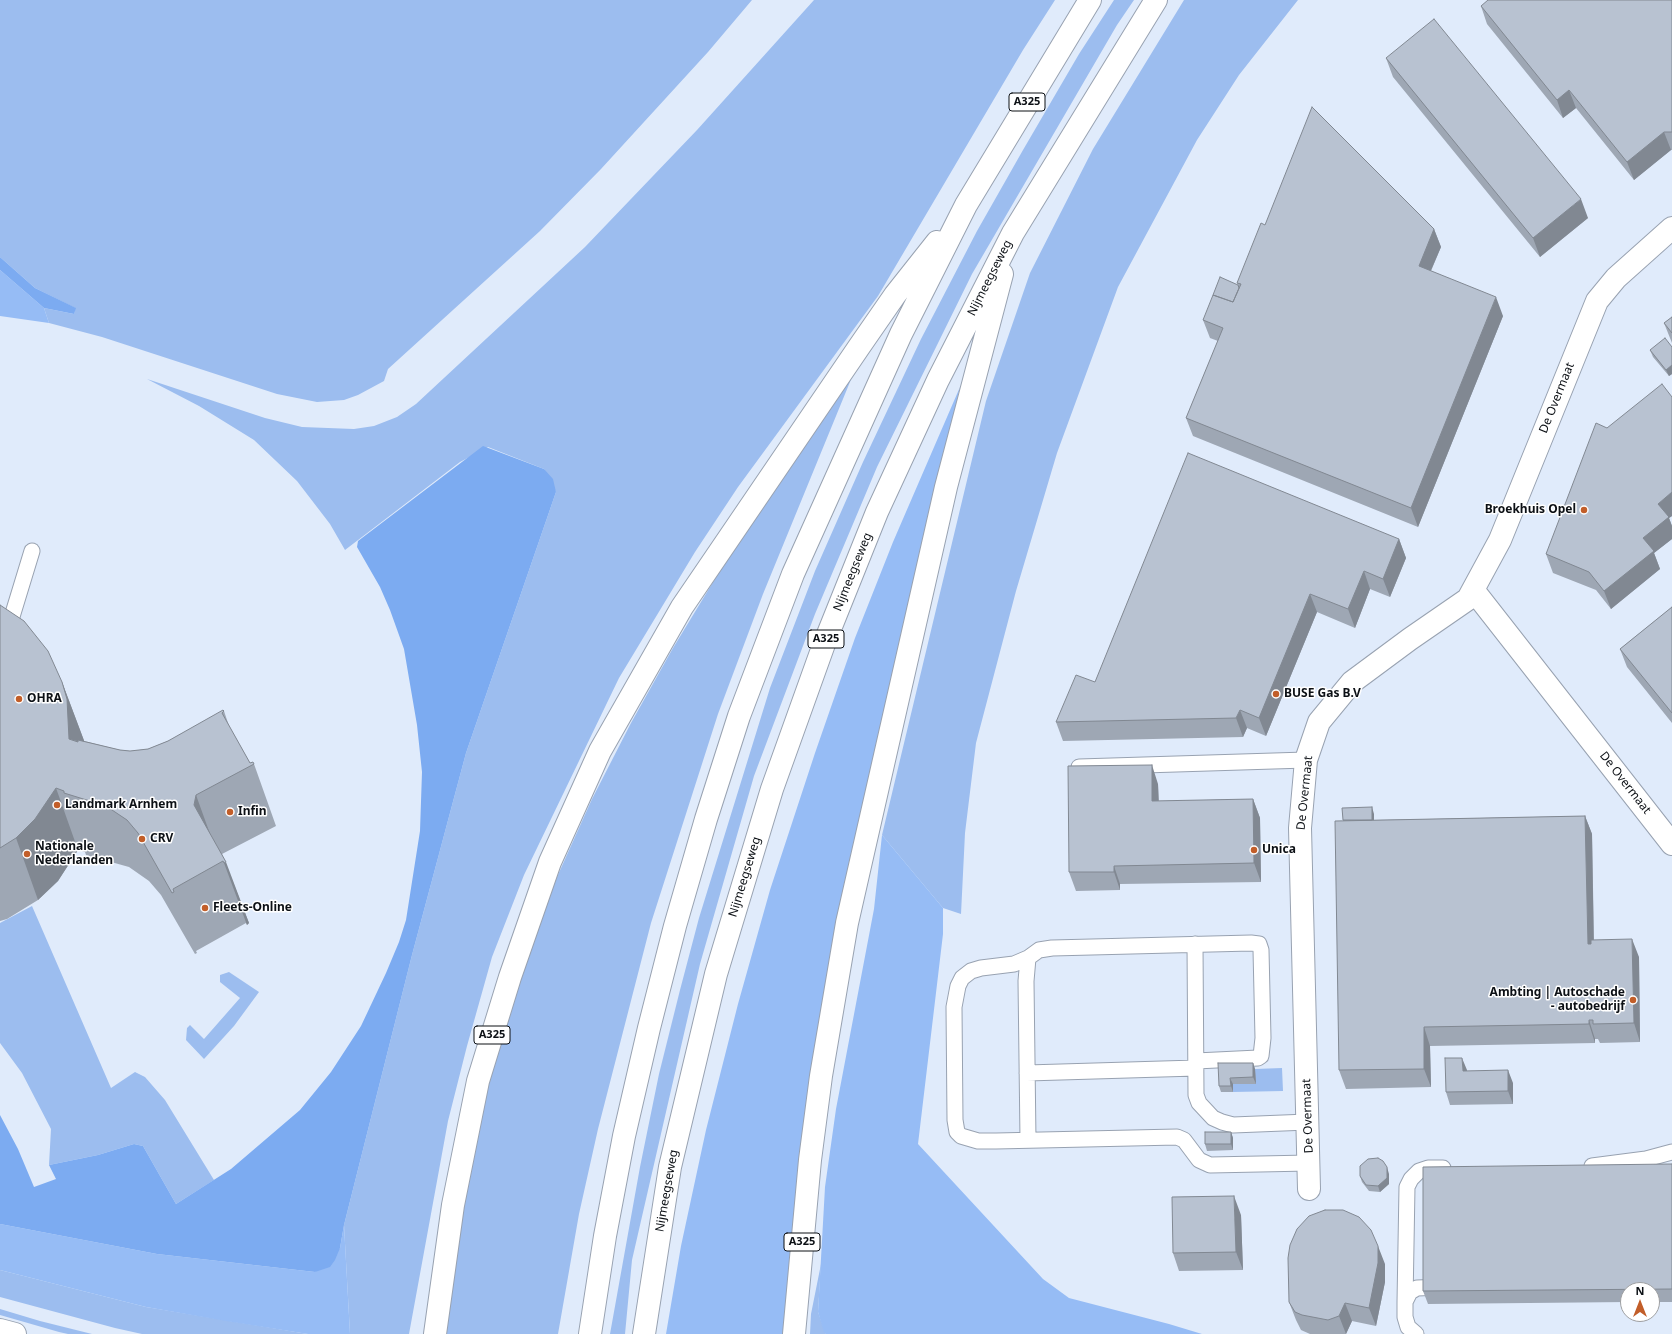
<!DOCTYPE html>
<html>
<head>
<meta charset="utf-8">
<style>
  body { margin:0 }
  #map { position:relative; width:1672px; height:1334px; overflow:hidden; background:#e0ebfb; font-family:"Noto Sans",sans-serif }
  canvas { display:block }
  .north { position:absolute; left:1620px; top:1282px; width:40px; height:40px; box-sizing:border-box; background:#fff; border:1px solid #9e9fa1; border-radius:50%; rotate:0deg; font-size:11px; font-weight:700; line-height:16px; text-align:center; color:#0c1015 }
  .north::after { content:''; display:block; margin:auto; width:14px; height:18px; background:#c25e29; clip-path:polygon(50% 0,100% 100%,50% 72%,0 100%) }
</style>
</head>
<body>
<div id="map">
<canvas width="1672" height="1334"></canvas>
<div class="north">N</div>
</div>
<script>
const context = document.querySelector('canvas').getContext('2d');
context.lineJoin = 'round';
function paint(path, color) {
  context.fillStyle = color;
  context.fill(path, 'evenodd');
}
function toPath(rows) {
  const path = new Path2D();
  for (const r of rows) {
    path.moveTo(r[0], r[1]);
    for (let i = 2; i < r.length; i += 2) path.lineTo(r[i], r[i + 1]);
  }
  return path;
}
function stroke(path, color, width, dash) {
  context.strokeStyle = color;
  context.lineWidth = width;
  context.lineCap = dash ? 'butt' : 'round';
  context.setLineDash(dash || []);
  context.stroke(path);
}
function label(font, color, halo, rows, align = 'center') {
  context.font = font + ' "Noto Sans",sans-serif';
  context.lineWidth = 3;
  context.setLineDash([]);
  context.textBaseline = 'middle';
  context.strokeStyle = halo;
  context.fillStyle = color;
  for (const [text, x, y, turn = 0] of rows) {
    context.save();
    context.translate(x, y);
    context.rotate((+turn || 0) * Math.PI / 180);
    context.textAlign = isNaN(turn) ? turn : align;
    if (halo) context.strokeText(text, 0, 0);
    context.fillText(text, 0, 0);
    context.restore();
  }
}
const green = toPath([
  [0,0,752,0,708,52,601,169,540,231,388,369,384,381,358,395,344,400,317,402,277,394,102,337,49,323,44,308,74,314,75,308,35,288,0,257],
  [814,0,1055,0,1023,50,878,296,738,487,695,552,619,678,524,875,492,957,467,1046,448,1121,409,1334,350,1334,344,1225,412,955,466,753,556,492,544,469,488,447,460,462,345,550,330,524,297,481,254,440,199,406,147,379,265,418,302,427,354,429,374,426,397,417,416,404,585,247,697,130],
  [1114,0,1134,0,1117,25,972,274,877,467,815,614,754,776,700,964,632,1260,625,1334,610,1334,640,1167,659,1074,680,990,699,918,770,688,815,571,863,462,921,339,977,231,1023,150,1079,54],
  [1184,0,1298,0,1239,75,1197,140,1118,287,1057,453,1016,591,976,743,965,833,961,914,943,908,882,835,986,401,1030,273,1093,149],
  [852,377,763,594,718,714,651,923,598,1129,579,1214,558,1334,447,1334,445,1329,446,1300,483,1103,527,953,557,877,592,799,631,723,673,648,718,574],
  [32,906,111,1088,135,1072,145,1077,165,1100,214,1180,176,1204,143,1146,134,1144,98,1155,49,1165,51,1129,22,1073,0,1043,0,923],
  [229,972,259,992,234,1026,204,1059,186,1040,187,1028,190,1025,204,1039,240,998,220,982,220,975],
  [1282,1068,1283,1091,1233,1092,1233,1084,1255,1084,1255,1069],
  [821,1264,818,1312,826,1334,810,1334,811,1314],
  [0,1270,146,1307,308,1334,142,1334,115,1328,0,1297],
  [0,1309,40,1321,92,1334,68,1334,59,1332,0,1315]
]);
const forest = toPath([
  [0,270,44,308,49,323,0,316],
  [960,387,855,854,784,1334,666,1334,681,1246,706,1130,738,1004,770,890,815,753,855,638,893,542],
  [882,835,943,908,943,934,918,1144,1043,1279,1069,1298,1169,1324,1202,1334,826,1334,824,1332,818,1312,825,1187,836,1109,874,909],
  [0,1224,157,1254,315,1272,340,1248,344,1225,350,1334,308,1334,226,1321,146,1307,0,1270]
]);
const water = toPath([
  [0,257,35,288,76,308,74,314,44,308,0,270],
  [483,446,544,469,553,479,556,492,466,753,412,955,344,1225,340,1248,335,1260,330,1267,315,1272,157,1254,0,1224,0,1115,18,1149,34,1187,56,1179,49,1165,98,1155,134,1144,143,1146,176,1204,231,1169,300,1110,331,1072,361,1026,386,973,399,942,406,920,420,831,422,772,417,725,404,649,390,610,380,587,357,547,358,541]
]);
const lane = toPath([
  [7,633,32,551],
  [1079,767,1306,760],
  [1195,944,1196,1095,1199,1103,1213,1118,1222,1122,1233,1125,1308,1122],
  [1196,1061,1258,1058,1261,1056,1263,1038,1261,950,1259,944,1251,943,1052,948,1039,950,1028,958,1014,964,981,968,971,971,962,978,958,986,954,1007,955,1120,957,1132,961,1136,978,1141,996,1141,1177,1137,1184,1140,1199,1160,1210,1165,1309,1163],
  [1027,1073,1196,1068],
  [1028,1140,1026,981,1028,958],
  [1592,1166,1646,1159,1672,1152],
  [1405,1302,1407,1187,1411,1179,1419,1171,1428,1168,1443,1168],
  [1416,1334,1408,1327,1405,1317,1405,1302,1410,1292,1417,1288,1443,1287]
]);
const street = toPath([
  [1474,591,1672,844],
  [1309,1189,1300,828,1306,760,1319,722,1352,682,1410,639,1468,599,1500,540,1597,301,1616,278,1672,228]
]);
const secondary = toPath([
  [0,1330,15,1334]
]);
const highway = toPath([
  [435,1334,453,1205,478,1081,510,977,550,862,600,751,682,607,859,347,895,295,937,242],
  [590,1334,605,1236,624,1136,649,1028,675,926,706,819,739,716,793,574,901,334,966,205,1090,0],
  [644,1334,670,1167,716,974,772,789,824,644,877,512,938,380,1013,233,1156,0],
  [794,1334,810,1160,821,1076,847,923,946,487,1002,274]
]);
const wall = toPath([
  [1672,0,1672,150,1671,150,1634,180,1576,108,1563,118,1487,24,1481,6],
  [1386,58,1588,218,1540,257,1393,77],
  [1265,225,1434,229,1441,247,1431,271,1503,316,1418,527,1193,436,1186,418,1218,341,1210,338,1203,320,1238,285,1237,283],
  [1672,317,1672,343,1664,323],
  [1672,347,1672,374,1669,376,1653,357,1650,350],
  [1672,397,1672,516,1669,518,1672,526,1672,539,1654,553,1660,569,1611,609,1596,590,1553,573,1546,554,1607,428],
  [1399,539,1406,558,1390,597,1370,589,1355,628,1317,612,1266,736,1247,728,1243,737,1063,741,1056,722,1095,682],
  [0,605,62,682,84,741,120,750,130,751,148,749,168,741,224,711,229,726,250,763,254,764,276,826,222,854,249,923,247,925,246,923,196,951,197,953,195,954,161,895,149,881,129,867,86,855,85,852,78,850,58,881,38,900,7,919,0,921],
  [1672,607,1672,723,1627,667,1620,649],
  [1158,784,1159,801,1253,799,1260,818,1261,882,1120,884,1120,890,1076,891,1069,872],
  [1374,814,1374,820,1585,816,1592,834,1594,940,1639,957,1640,1042,1600,1043,1598,1039,1595,1039,1595,1043,1430,1046,1431,1087,1346,1089,1339,1070,1343,820],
  [1253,1063,1255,1069,1256,1084,1233,1084,1233,1092,1221,1092,1219,1086],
  [1467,1071,1513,1083,1513,1104,1450,1105,1446,1092],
  [1231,1132,1233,1138,1233,1150,1207,1151,1205,1144],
  [1672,1164,1672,1302,1652,1302,1652,1290,1628,1290,1628,1302,1428,1304,1423,1291],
  [1389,1174,1389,1184,1380,1192,1369,1191,1362,1182,1360,1176],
  [1241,1215,1243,1270,1179,1271,1173,1253],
  [1385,1264,1385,1282,1376,1326,1352,1321,1346,1334,1310,1334,1301,1330,1296,1320,1289,1302]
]);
const shadedWall = toPath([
  [1569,90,1576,108,1563,118,1557,100],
  [1664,132,1671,150,1634,180,1627,162],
  [1581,199,1588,218,1540,257,1533,238],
  [1434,229,1441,247,1425,284,1419,266],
  [1496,297,1503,316,1418,527,1411,508],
  [1672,365,1672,374,1669,376,1666,370],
  [1672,492,1672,516,1669,518,1672,526,1672,539,1654,553,1660,569,1611,609,1604,591,1643,538,1658,504],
  [1399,539,1406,558,1390,597,1383,579],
  [1364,571,1370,589,1355,628,1348,609],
  [1310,594,1317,612,1266,736,1259,718],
  [62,682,85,743,69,739],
  [1240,710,1247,728,1243,737,1236,718],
  [1152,765,1158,784,1159,820,1152,801],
  [56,788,78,850,58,881,38,900,16,838],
  [196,795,218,856,194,805],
  [1253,799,1260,818,1261,882,1254,863],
  [1372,807,1374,814,1374,830,1372,824],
  [1585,816,1592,834,1594,962,1588,944],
  [226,862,249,923,247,925,224,863],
  [1114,866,1120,884,1120,890,1114,872],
  [1632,939,1639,957,1640,1042,1634,1023],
  [1589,1020,1595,1039,1595,1043,1589,1024],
  [1424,1027,1430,1046,1431,1087,1424,1069],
  [1462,1058,1467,1070,1467,1083,1463,1071],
  [1253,1063,1255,1069,1256,1084,1253,1077],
  [1508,1070,1513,1083,1513,1104,1508,1091],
  [1230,1078,1233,1084,1233,1092,1231,1086],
  [1231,1132,1233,1138,1233,1150,1231,1144],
  [1387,1167,1389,1174,1389,1184,1380,1192,1378,1186],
  [1234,1196,1241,1215,1243,1270,1236,1252],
  [1378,1246,1385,1264,1385,1282,1376,1326,1369,1308],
  [1345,1303,1352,1321,1346,1334,1339,1316]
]);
const building = toPath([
  [1488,0,1672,0,1672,132,1664,132,1627,162,1569,90,1557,100,1481,6,1488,0],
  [1434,19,1581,199,1533,238,1386,58,1434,19],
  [1312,107,1434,229,1419,266,1496,297,1411,508,1186,418,1223,328,1203,320,1213,295,1233,302,1241,284,1237,283,1261,223,1265,225,1312,107],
  [1220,277,1238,285,1239,288,1233,302,1213,295,1220,277],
  [1672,317,1672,333,1664,323,1672,317],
  [1665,338,1672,347,1672,365,1666,370,1650,350,1665,338],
  [1662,384,1672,397,1672,492,1658,504,1669,517,1643,538,1654,551,1604,591,1589,572,1546,554,1596,423,1607,428,1662,384],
  [1188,453,1399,539,1383,579,1364,571,1348,609,1310,594,1259,718,1240,710,1236,718,1056,722,1076,675,1095,682,1188,453],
  [0,605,24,621,48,651,62,682,67,699,69,739,78,742,78,740,120,750,130,751,148,749,168,741,223,710,224,711,222,713,250,763,253,762,254,764,196,795,194,805,226,862,224,863,223,861,173,889,174,892,172,893,138,833,127,820,106,806,64,793,64,791,56,788,35,819,16,838,0,848,0,605],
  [1672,607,1672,713,1620,649,1672,607],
  [1152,765,1152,801,1253,799,1254,863,1114,866,1114,872,1069,872,1068,766,1152,765],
  [1372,807,1372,820,1343,820,1342,808,1372,807],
  [1585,816,1588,944,1591,944,1591,940,1632,939,1634,1023,1593,1024,1593,1020,1589,1020,1589,1024,1424,1027,1424,1069,1339,1070,1335,821,1585,816],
  [1445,1058,1462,1058,1463,1071,1508,1070,1508,1091,1446,1092,1445,1058],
  [1218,1063,1253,1063,1253,1077,1230,1078,1231,1086,1219,1086,1218,1063],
  [1205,1132,1231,1132,1231,1144,1205,1144,1205,1132],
  [1378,1158,1383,1161,1387,1167,1387,1178,1378,1186,1366,1185,1360,1176,1360,1166,1368,1159,1378,1158],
  [1672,1164,1672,1289,1423,1291,1423,1167,1672,1164],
  [1234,1196,1236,1252,1173,1253,1172,1197,1234,1196],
  [1325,1210,1343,1210,1359,1217,1371,1230,1378,1246,1378,1263,1369,1308,1345,1303,1339,1316,1328,1320,1302,1315,1295,1312,1289,1302,1288,1258,1290,1245,1297,1229,1309,1216,1325,1210]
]);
const markers = [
  [1584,510,4,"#c25e29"],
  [1276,694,4,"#c25e29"],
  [19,699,4,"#c25e29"],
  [57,805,4,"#c25e29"],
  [230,812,4,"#c25e29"],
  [142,839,4,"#c25e29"],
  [1254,850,4,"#c25e29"],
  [27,854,4,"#c25e29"],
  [205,908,4,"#c25e29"],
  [1633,1000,4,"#c25e29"]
];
const shields = [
  [1027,102,36],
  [826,639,36],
  [492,1035,36],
  [802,1242,36]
];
const shieldNames = [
  ["A325",1027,102],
  ["A325",826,639],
  ["A325",492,1035],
  ["A325",802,1242]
];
const streetNames = [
  ["Nijmeegseweg",990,278,-63],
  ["De Overmaat",1557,398,-68],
  ["Nijmeegseweg",853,572,-68],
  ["De Overmaat",1625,783,52],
  ["De Overmaat",1305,793,-84],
  ["Nijmeegseweg",745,877,-73],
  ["De Overmaat",1308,1116,-92],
  ["Nijmeegseweg",667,1191,-80]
];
const poiNames = [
  ["Broekhuis Opel",1576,510,"right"],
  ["BUSE Gas B.V",1284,694],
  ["OHRA",27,699],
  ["Landmark Arnhem",65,805],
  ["Infin",238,812],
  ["CRV",150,839],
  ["Nationale",35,847],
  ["Nederlanden",35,861],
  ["Unica",1262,850],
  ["Fleets-Online",213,908],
  ["Ambting | Autoschade",1625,993,"right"],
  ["- autobedrijf",1625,1007,"right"]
];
paint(green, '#9cbdef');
paint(forest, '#96bcf5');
paint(water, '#7cabf1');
stroke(lane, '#98a2b1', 17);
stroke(street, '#98a2b1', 24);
stroke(secondary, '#98a2b1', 24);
stroke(highway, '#98a2b1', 24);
stroke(lane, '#fff', 15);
stroke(street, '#fff', 22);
stroke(secondary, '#fff', 22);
stroke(highway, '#fff', 22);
paint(wall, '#9ea7b4');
paint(shadedWall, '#818892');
paint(building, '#b8c2d1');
stroke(building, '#818892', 1);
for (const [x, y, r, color] of markers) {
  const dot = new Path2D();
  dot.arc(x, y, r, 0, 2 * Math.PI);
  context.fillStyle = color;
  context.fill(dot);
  stroke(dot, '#fff', 1.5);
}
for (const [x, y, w] of shields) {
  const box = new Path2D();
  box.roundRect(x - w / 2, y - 9, w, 18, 3);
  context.fillStyle = '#fff';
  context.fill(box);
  stroke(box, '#0c1015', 1);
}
label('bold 11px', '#0c1015', null, shieldNames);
label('12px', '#0c1015', '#fff', streetNames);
label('bold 12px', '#0c1015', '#fff', poiNames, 'left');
</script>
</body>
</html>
